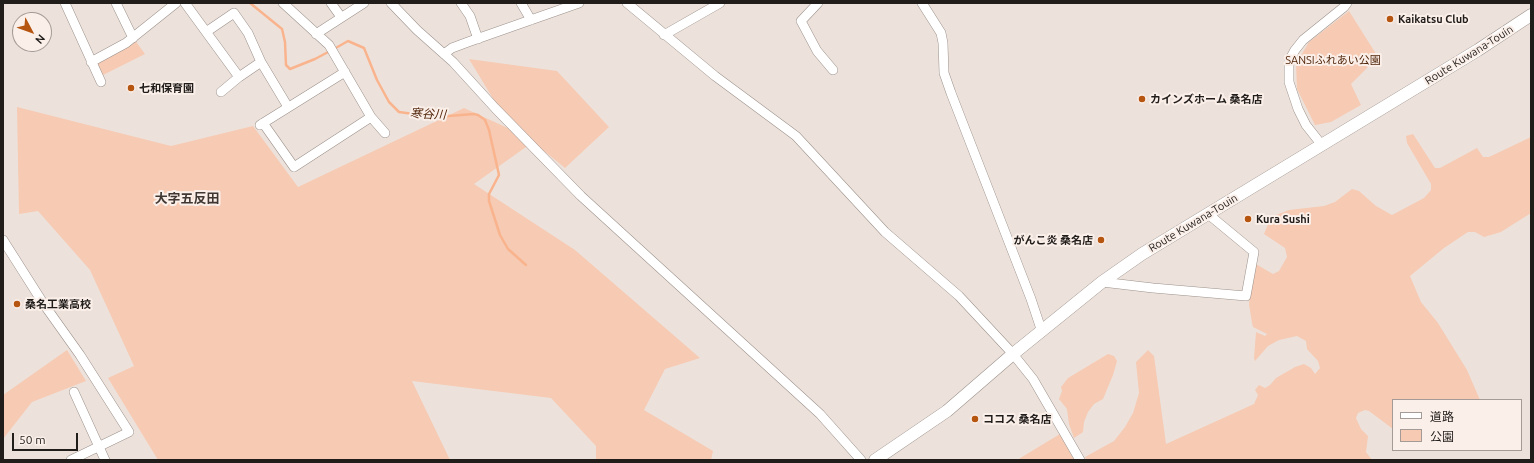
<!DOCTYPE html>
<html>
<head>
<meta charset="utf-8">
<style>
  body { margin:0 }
  #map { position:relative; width:1534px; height:463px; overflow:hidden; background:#ede2db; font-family:Ubuntu,"Noto Sans JP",sans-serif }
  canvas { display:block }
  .frame { position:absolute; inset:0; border:4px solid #211d1b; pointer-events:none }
  .legend { position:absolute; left:1392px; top:399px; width:130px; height:52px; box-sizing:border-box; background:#fbefe9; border:1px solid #a49b97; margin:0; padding:5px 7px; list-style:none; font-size:12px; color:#211d1b }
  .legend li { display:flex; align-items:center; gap:8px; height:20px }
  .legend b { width:20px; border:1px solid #a49b97 }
  .north { position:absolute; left:12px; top:12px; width:40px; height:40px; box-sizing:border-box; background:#fbefe9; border:1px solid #a49b97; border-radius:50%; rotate:131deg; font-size:11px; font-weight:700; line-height:16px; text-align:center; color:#211d1b }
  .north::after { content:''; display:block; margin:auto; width:14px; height:18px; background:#b5550f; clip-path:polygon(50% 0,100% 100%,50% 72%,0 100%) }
  .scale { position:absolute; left:12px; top:433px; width:66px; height:18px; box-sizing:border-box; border:2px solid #211d1b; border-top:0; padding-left:5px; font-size:12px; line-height:14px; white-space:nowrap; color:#211d1b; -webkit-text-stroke:3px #fbefe9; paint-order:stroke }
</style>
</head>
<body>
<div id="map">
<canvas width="1534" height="463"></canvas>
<div class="frame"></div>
<ul class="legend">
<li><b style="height:5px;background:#fff"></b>道路</li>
<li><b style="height:11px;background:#f6cab3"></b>公園</li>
</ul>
<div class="north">N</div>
<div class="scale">50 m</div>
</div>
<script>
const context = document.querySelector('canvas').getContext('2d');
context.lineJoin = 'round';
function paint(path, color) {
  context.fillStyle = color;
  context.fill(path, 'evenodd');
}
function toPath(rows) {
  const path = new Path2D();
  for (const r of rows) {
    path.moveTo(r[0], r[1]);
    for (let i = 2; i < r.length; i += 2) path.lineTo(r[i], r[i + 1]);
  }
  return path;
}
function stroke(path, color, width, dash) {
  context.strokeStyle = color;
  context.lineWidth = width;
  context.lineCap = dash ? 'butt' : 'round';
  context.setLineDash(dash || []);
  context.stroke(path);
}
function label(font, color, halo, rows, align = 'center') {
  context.font = font + ' Ubuntu,"Noto Sans JP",sans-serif';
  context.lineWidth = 4;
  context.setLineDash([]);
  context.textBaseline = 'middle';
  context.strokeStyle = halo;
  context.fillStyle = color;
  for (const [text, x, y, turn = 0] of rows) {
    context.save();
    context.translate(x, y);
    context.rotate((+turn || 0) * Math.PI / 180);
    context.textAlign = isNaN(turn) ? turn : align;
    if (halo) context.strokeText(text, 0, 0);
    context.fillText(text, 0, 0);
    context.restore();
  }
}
const green = toPath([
  [1349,11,1378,57,1351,84,1361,105,1331,122,1315,125,1297,89,1296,64,1309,42],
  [134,39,145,54,101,76,93,62],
  [469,59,557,71,609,127,565,168,533,142,474,184,575,250,700,358,665,369,644,410,713,451,711,460,596,460,596,446,551,398,412,381,450,460,158,460,108,378,134,366,90,270,38,211,19,214,17,107,171,146,253,126,298,187,464,108,512,130],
  [1413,134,1435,168,1440,168,1477,148,1483,157,1489,157,1531,137,1531,213,1501,232,1484,237,1475,232,1468,232,1444,248,1410,276,1421,302,1438,323,1467,370,1480,400,1393,400,1393,429,1369,411,1365,410,1358,413,1356,418,1361,429,1368,436,1366,452,1372,460,1086,460,1085,457,1114,441,1125,427,1133,413,1139,393,1136,362,1148,350,1154,356,1166,444,1254,404,1258,395,1255,390,1259,385,1265,388,1270,385,1276,378,1295,367,1304,364,1311,368,1315,374,1320,368,1318,361,1307,349,1306,341,1297,336,1279,340,1268,346,1255,361,1254,358,1256,332,1265,336,1267,334,1253,327,1252,323,1249,304,1254,263,1273,274,1279,271,1287,257,1285,248,1264,234,1271,217,1289,210,1324,206,1335,202,1352,189,1359,191,1376,206,1392,215,1424,198,1431,190,1431,184,1407,143,1406,136],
  [67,350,86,381,32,402,3,439,3,395],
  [1108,354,1114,356,1117,361,1113,375,1103,399,1094,404,1088,412,1084,422,1083,432,1074,438,1069,424,1067,409,1059,399,1062,391,1061,387,1068,378],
  [1060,434,1074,460,1017,460]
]);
const stream = toPath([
  [250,3,282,29,285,42,286,65,290,69,315,59,330,51],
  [334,49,348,41,364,48,377,80,389,102,399,112,436,117,474,114,478,115,485,120,489,130,499,175,489,194,489,201,500,235,508,249,526,265]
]);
const minor = toPath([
  [65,3,101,82],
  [116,3,133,38],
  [185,3,239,77],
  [283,3,329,45,371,117,385,133],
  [331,3,341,17],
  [391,3,417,30,453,62,495,108,581,196,820,414,861,460],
  [461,3,470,16,478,39],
  [521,3,531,20],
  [627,3,715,76,796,136,885,232,959,296,1013,354,1033,379,1080,460],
  [818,3,801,21,817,51,833,70],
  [922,3,941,33,943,43,944,73,951,93,1031,299,1042,332],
  [206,32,234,13,248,33,261,62,288,107],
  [316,34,364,3],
  [664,35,720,3],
  [444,54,452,48,468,42,579,3],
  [91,62,126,43,176,3],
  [221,92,239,77,261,62],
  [263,123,294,167,371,117],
  [260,125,345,72],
  [1321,144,1306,125,1298,109,1289,82,1289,61,1295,50,1303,40,1344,7,1347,3],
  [3,240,43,303,80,355,129,432,71,460],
  [1102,282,1153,288,1246,296,1254,252,1208,214],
  [74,392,105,460]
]);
const major = toPath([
  [875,460,947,411,1013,354,1102,282,1142,254,1478,50,1531,15]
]);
const markers = [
  [1390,19,4,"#b5550f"],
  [131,88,4,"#b5550f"],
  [1142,99,4,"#b5550f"],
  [1248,219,4,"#b5550f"],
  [1101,240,4,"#b5550f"],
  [17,304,4,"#b5550f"],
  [975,419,4,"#b5550f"]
];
const poiNames = [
  ["Kaikatsu Club",1398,19],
  ["七和保育園",139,88],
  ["カインズホーム 桑名店",1150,99],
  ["Kura Sushi",1256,219],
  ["がんこ炎 桑名店",1093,240,"right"],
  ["桑名工業高校",25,304],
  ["ココス 桑名店",983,419]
];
const streetNames = [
  ["Route Kuwana-Touin",1469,55,-32],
  ["Route Kuwana-Touin",1193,223,-31]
];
const parkNames = [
  ["SANSIふれあい公園",1333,60]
];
const waterNames = [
  ["寒谷川",428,114,3]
];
const quarterNames = [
  ["大字五反田",187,199]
];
paint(green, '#f6cab3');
stroke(stream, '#f9b48e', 2.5);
stroke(minor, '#9c918b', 10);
stroke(major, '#9c918b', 13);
stroke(minor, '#fff', 9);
stroke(major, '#fff', 12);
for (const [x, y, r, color] of markers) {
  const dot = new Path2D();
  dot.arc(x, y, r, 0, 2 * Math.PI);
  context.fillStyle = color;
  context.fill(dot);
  stroke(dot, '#fbefe9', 1.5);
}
label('bold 11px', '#211d1b', '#fbefe9', poiNames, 'left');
label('11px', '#211d1b', '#fbefe9', streetNames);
label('11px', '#4f2408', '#fbefe9', parkNames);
label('italic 12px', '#53270c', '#fbefe9', waterNames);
label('bold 13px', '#403732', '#fbefe9', quarterNames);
</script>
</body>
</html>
